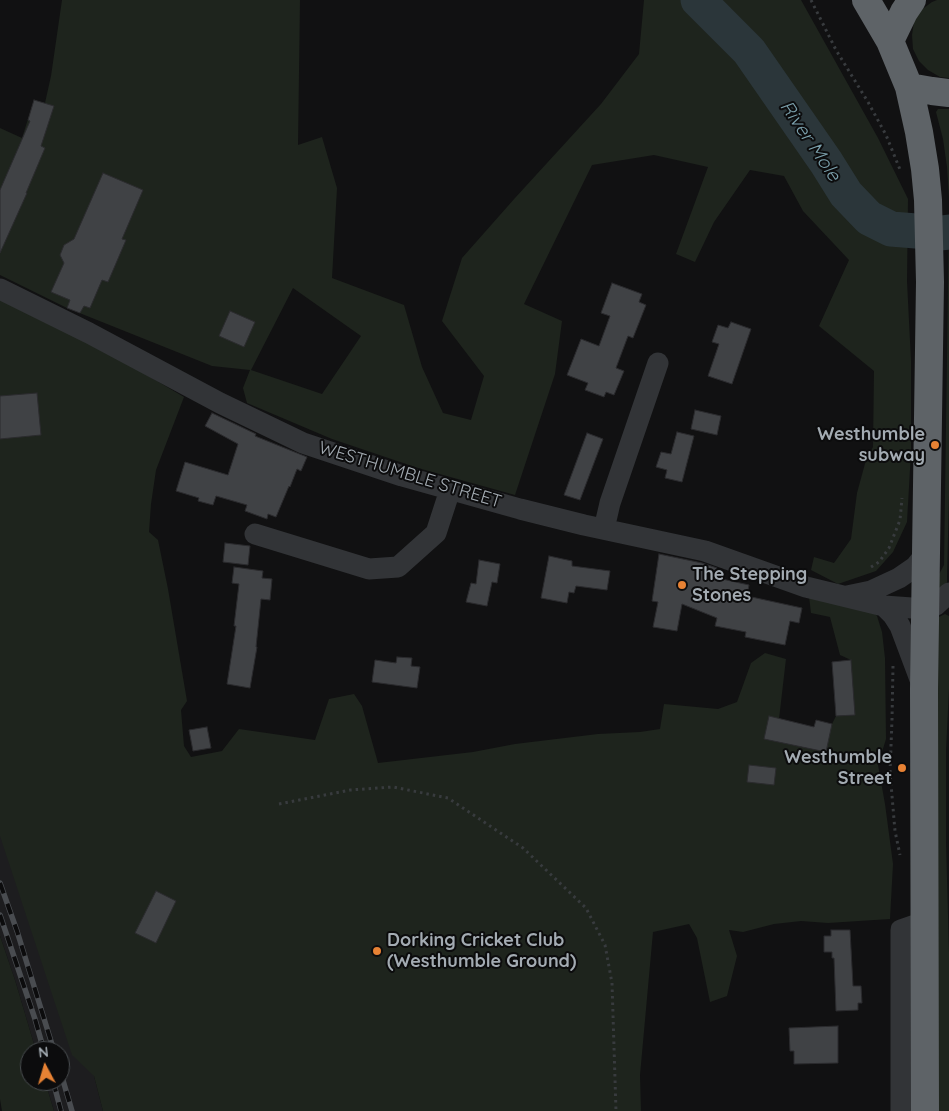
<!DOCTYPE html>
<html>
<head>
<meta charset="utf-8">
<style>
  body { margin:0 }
  #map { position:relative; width:949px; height:1111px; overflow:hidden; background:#111112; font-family:Quicksand,sans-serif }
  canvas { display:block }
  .north { position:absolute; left:20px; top:1041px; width:50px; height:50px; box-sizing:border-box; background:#0c0c0d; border:1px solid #484c4f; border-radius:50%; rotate:354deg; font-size:14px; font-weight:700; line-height:20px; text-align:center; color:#a3abb2 }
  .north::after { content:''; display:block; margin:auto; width:18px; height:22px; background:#e78234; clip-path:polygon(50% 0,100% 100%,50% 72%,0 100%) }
</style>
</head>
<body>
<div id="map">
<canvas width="949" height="1111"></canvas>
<div class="north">N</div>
</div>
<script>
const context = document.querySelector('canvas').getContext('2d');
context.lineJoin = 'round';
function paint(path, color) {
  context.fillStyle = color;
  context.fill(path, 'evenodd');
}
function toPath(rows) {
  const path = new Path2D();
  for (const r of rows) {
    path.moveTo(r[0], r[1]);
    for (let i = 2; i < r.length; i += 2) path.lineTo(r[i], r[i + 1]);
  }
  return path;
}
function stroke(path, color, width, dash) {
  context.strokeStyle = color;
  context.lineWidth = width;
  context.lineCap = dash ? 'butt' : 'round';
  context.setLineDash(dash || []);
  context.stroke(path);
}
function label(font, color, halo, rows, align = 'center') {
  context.font = font + ' Quicksand,sans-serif';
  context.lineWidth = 4;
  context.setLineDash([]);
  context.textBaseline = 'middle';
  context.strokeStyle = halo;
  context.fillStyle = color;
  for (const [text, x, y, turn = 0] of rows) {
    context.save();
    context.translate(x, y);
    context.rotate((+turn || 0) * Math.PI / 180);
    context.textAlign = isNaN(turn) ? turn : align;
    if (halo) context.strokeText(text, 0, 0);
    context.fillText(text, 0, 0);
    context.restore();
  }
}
const built = toPath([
  [0,585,51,707,94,1076,103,1111,54,1111,45,1081,60,1081,60,1051,36,1051,15,980,0,936]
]);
const green = toPath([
  [62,0,300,0,298,145,322,137,337,188,332,278,404,305,422,367,443,413,471,420,484,376,442,321,462,258,515,198,601,104,639,54,644,0,801,0,878,138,908,199,907,281,911,361,911,452,907,522,893,552,876,571,838,584,811,570,814,557,834,563,851,539,857,493,866,460,873,447,874,371,819,326,849,260,803,211,784,176,750,170,714,222,695,262,676,254,708,167,654,155,592,165,524,304,562,321,555,374,515,495,418,468,332,439,247,403,243,388,250,370,212,366,67,308,0,275,0,128,22,138,34,100,45,103,51,76],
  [293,288,361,336,322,394,251,370],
  [937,0,949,0,949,78,940,77,928,70,919,61,913,49,912,35,914,22,921,10,932,2],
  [938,109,949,109,949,198,947,167,943,139,936,112],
  [949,217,949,496,947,577,947,584,937,593,937,578,944,565],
  [0,296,79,335,184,397,156,470,151,504,149,532,158,540,168,589,187,701,181,710,184,746,191,757,222,751,239,729,315,740,329,699,354,694,362,706,378,763,473,752,515,744,598,734,640,732,660,729,664,704,718,709,737,702,751,663,765,653,786,659,779,719,764,739,825,752,832,724,836,716,855,715,851,660,840,655,830,617,811,613,809,596,871,608,877,616,882,632,885,658,886,739,878,765,885,804,893,864,890,919,828,923,801,921,774,924,743,932,729,930,737,956,727,996,710,1002,697,938,689,924,653,932,640,1075,641,1111,103,1111,94,1076,72,1055,0,836],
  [945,614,949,616,949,689,946,750,946,842,949,952,949,1111,935,1111,937,618],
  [0,936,15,980,36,1051,30,1051,30,1081,45,1081,54,1111,2,1111,0,1099]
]);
const river = toPath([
  [698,0,749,51,826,162,846,194,869,218,891,229,941,233,949,232]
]);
const building = toPath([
  [34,100,54,106,41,146,45,148,26,193,27,193,0,253,0,190,30,121,28,120,34,100],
  [103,173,143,190,122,239,126,240,108,282,102,280,90,308,84,306,80,313,67,308,70,300,51,292,64,263,60,255,64,245,74,239,103,173],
  [612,283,642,294,639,302,646,305,633,338,628,336,616,368,624,371,614,395,606,392,604,397,585,390,588,383,567,375,581,339,599,346,610,316,601,313,612,283],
  [230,311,255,322,244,347,219,336,230,311],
  [731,322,751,329,732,384,708,376,719,344,712,342,718,325,728,328,731,322],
  [37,393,41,435,0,439,0,396,37,393],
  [695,410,721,416,717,435,691,429,695,410],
  [212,413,256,434,255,436,307,457,301,471,297,469,290,487,289,486,276,517,268,514,267,519,245,511,247,505,216,496,213,505,198,501,199,498,176,491,185,462,228,475,238,444,205,426,212,413],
  [677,432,694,436,682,482,665,478,667,470,656,467,661,452,671,454,677,432],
  [587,433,603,439,580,500,564,495,587,433],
  [225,543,250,546,248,565,223,562,225,543],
  [659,554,702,563,717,568,713,577,749,585,747,596,802,608,799,623,790,621,785,645,745,637,746,632,715,626,717,618,682,604,677,631,653,627,658,602,652,601,659,554],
  [549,556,572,561,572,566,610,571,607,590,576,586,574,593,569,592,567,603,541,598,549,556],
  [479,560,500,564,497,583,492,582,487,606,466,602,471,583,476,584,479,560],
  [234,567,263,571,262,578,272,579,270,600,261,599,256,647,257,647,250,688,227,684,236,626,234,626,239,584,232,583,234,567],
  [397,657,412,658,411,666,420,667,417,688,372,682,375,660,396,663,397,657],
  [851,660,855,715,836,716,832,662,851,660],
  [769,716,814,727,816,720,832,724,826,752,764,739,769,716],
  [207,727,211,748,193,751,189,730,207,727],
  [749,765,776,768,774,785,747,782,749,765],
  [156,891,176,901,156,943,135,933,156,891],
  [831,930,850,930,853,986,861,986,862,1003,858,1003,858,1010,836,1011,834,958,832,958,832,952,824,952,824,936,831,936,831,930],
  [838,1026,838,1063,794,1064,794,1051,790,1051,789,1028,838,1026]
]);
const path = toPath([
  [811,0,836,50,868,102,886,135,901,172],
  [871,567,879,562,889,548,900,520,902,498],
  [893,666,892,720,890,772,895,831,900,855],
  [279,804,350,790,393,787,448,798,523,848,586,908,605,945,612,983,616,1111]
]);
const minor = toPath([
  [0,289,89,333,220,403,303,443,402,476,520,509,584,525,705,551,806,587,884,606,926,609,936,605,949,593],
  [604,529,610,503,658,363],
  [255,534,369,569,398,567,436,533,450,490],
  [847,596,871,591,899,578,915,567,927,552],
  [884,606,893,615,900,626,921,682],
  [901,1111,901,930,924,922]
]);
const highway = toPath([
  [866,0,890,41,909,87,919,132,925,169,928,200,930,282,924,689,925,1111],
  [890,41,904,12,912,0],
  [909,87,932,91,949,93]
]);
const rail = toPath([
  [0,883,17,931,54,1051],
  [0,915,35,1019,44,1051],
  [60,1070,72,1111],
  [53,1081,61,1111]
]);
const markers = [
  [935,445,5,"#e78234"],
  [682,585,5,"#e78234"],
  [902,768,5,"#e78234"],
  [377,951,5,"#e78234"]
];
const poiNames = [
  ["Westhumble",925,435],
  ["subway",925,456],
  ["The Stepping",692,575,"left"],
  ["Stones",692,596,"left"],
  ["Westhumble",892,758],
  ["Street",892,779],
  ["Dorking Cricket Club",387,941,"left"],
  ["(Westhumble Ground)",387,962,"left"]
];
const streetNames = [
  ["WESTHUMBLE STREET",410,475,17]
];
const waterNames = [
  ["River Mole",810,141,56]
];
paint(built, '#1d1d1f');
paint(green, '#1e241d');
stroke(river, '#2b363a', 35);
paint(building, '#404245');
stroke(building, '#2b2b2e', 1);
stroke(path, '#383b3e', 3, [2.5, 4]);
stroke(minor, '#323437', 21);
stroke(highway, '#5e6367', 28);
stroke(rail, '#494c50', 5.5);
stroke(rail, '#0c0c0d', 4, [11]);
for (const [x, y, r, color] of markers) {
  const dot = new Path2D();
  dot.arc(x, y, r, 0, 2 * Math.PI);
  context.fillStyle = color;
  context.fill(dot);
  stroke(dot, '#0c0c0d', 2);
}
label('bold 18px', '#a3abb2', '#0c0c0d', poiNames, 'right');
label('18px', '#a3abb2', '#0c0c0d', streetNames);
label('italic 19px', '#7ba0ac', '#0c0c0d', waterNames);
</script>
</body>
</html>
